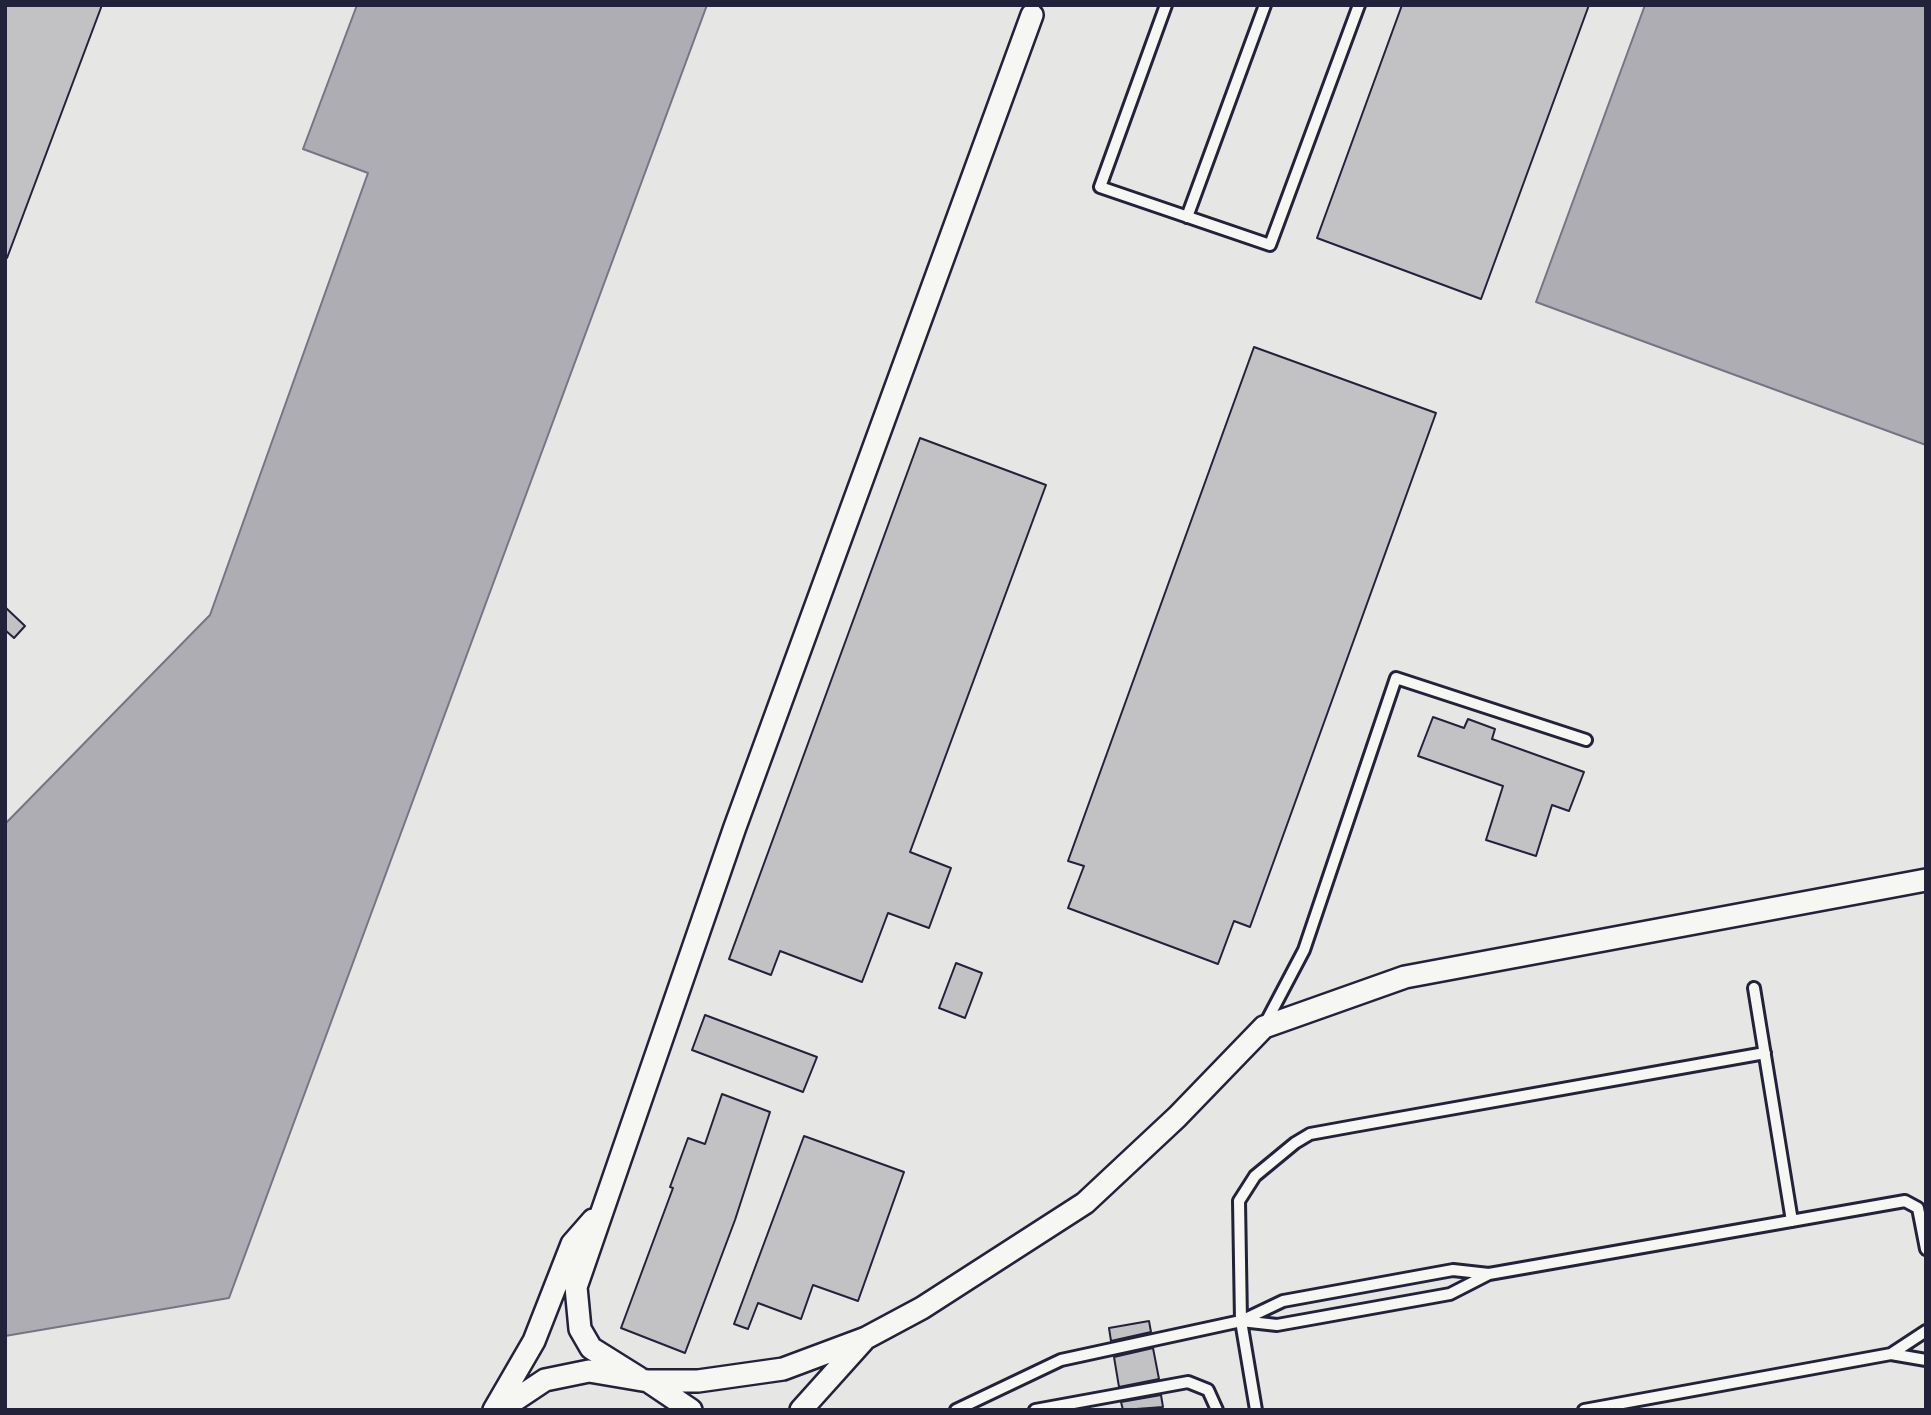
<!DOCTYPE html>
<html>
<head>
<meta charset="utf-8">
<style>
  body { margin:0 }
  #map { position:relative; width:1931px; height:1415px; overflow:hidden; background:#f6f6f2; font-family:Mynerve,sans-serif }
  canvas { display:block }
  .frame { position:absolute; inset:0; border:7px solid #22223b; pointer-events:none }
</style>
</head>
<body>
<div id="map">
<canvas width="1931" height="1415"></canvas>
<div class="frame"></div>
</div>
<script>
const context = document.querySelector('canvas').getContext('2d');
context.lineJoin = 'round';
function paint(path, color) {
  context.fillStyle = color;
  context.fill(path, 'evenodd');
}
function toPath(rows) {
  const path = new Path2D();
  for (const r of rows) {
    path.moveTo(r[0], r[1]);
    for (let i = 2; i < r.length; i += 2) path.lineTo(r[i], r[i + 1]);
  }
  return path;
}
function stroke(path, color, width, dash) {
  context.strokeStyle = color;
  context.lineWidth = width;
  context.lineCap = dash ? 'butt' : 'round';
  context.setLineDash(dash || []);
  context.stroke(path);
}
const built = toPath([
  [5,5,357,5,303,149,369,173,210,615,5,824],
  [707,5,1645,5,1536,302,1926,445,1926,1410,5,1410,5,1336,229,1298]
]);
const water = toPath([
  [357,5,707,5,229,1298,5,1336,5,824,210,615,368,173,303,149,357,5],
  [1645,5,1926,5,1926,445,1536,302,1645,5]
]);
const building = toPath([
  [5,5,102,5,7,258,5,258,5,5],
  [1402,5,1589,5,1481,299,1317,238,1402,5],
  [1254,347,1436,413,1250,927,1234,921,1218,964,1068,908,1084,866,1068,861,1254,347],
  [920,438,1046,485,910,852,951,868,929,928,888,913,862,982,780,951,771,975,729,959,920,438],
  [5,607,25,626,14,638,5,630,5,607],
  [1433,717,1464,728,1468,719,1495,729,1492,739,1584,772,1569,811,1552,805,1536,856,1486,840,1503,786,1418,756,1433,717],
  [956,963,982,973,965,1018,939,1008,956,963],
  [705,1015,817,1057,803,1092,692,1050,705,1015],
  [722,1094,770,1112,735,1220,685,1353,621,1328,673,1188,670,1187,688,1138,705,1144,722,1094],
  [804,1136,904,1172,858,1301,813,1285,801,1319,758,1303,748,1329,734,1324,804,1136],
  [1149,1321,1151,1332,1111,1341,1109,1328,1149,1321],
  [1153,1348,1159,1379,1119,1387,1114,1357,1153,1348],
  [1161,1395,1163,1407,1123,1410,1121,1402,1161,1395]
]);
const lane = toPath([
  [1166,5,1100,187,1270,245,1359,5],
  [1187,217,1265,5],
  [1754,988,1792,1221],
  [1265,1024,1304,950,1396,678,1586,740],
  [1241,1321,1277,1325,1450,1294,1489,1274],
  [1891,1354,1926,1331],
  [956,1410,1061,1360,1241,1321,1283,1301,1453,1270,1489,1274,1905,1201,1918,1208,1926,1249],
  [1035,1410,1188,1382,1208,1390,1217,1410],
  [1256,1410,1241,1321,1239,1201,1255,1176,1295,1143,1310,1134,1354,1126,1765,1053],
  [1584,1410,1891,1354,1926,1360]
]);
const street = toPath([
  [639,1378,591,1348,580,1329,576,1287,735,827,1032,15],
  [648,1381,698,1381,783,1369,866,1338,922,1308,1085,1203,1177,1117,1264,1027,1405,977,1926,880],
  [494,1410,534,1341,572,1244,593,1220],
  [500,1410,545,1380,589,1371,648,1381,691,1410],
  [801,1410,863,1341]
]);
paint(built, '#e6e6e4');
paint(water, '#adadb3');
stroke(water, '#757583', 2);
paint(building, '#c2c2c4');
stroke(building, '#22223b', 2);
stroke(lane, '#22223b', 16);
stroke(street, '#22223b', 26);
stroke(lane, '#f6f6f2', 10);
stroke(street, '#f6f6f2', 21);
</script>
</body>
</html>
